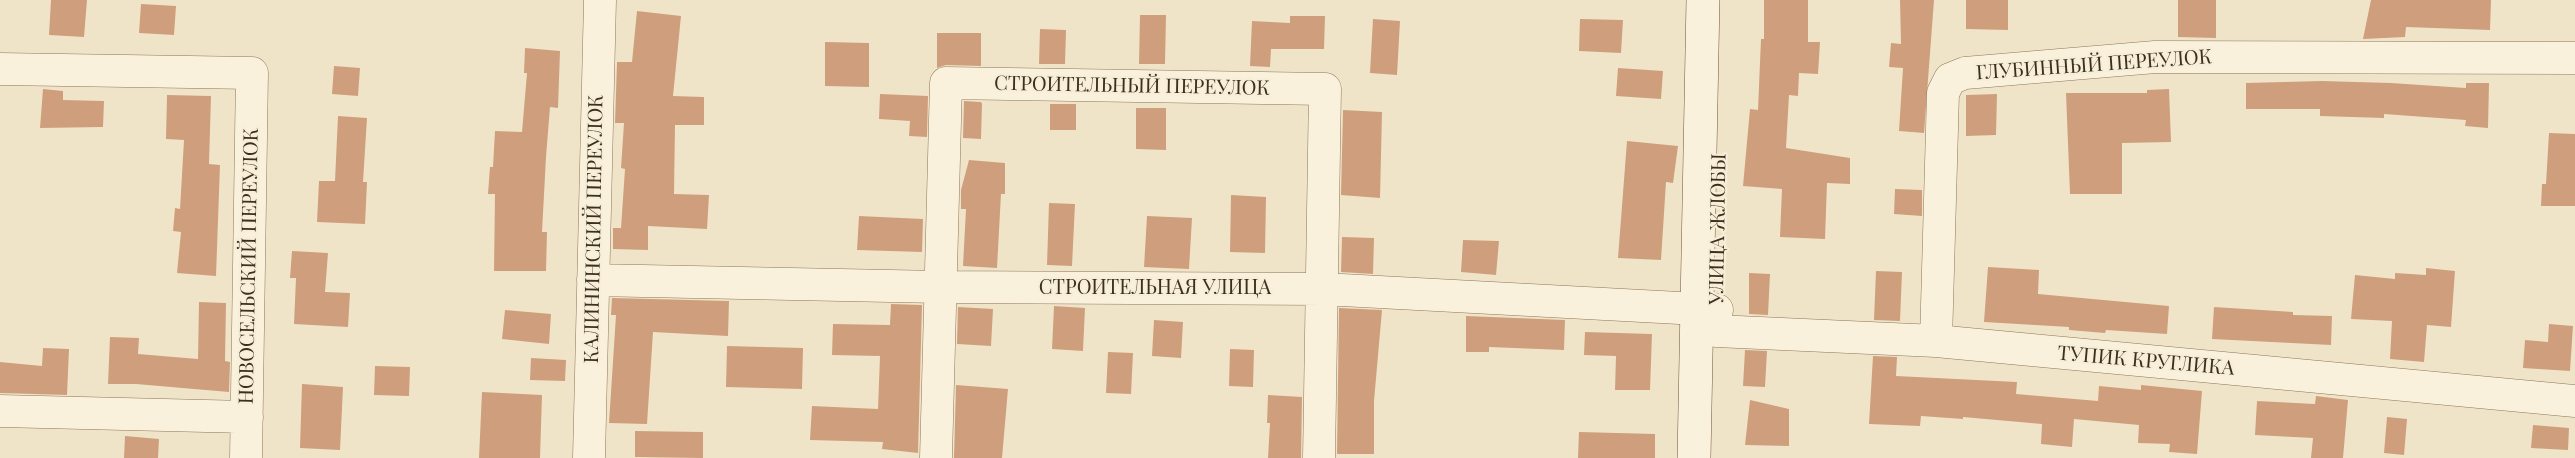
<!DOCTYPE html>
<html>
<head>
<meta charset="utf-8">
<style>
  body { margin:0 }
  canvas { display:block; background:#f0e4c8 }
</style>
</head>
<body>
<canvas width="2575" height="458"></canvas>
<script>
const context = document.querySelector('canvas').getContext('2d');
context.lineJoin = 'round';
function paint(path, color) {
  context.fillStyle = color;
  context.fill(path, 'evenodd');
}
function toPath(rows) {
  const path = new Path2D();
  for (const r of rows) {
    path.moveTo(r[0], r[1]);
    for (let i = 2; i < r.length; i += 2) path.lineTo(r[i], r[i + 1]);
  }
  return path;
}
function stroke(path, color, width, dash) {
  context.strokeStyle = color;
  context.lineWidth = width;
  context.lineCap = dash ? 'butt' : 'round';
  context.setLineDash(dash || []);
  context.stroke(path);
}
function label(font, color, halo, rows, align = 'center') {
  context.font = font + ' "Playfair Display",serif';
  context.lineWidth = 4.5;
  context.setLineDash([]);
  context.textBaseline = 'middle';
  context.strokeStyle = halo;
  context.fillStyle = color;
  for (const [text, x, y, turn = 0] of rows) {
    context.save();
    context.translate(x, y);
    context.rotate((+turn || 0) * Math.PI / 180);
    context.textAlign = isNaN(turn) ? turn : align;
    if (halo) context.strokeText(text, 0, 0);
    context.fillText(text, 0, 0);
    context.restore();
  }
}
const building = toPath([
  [51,0,87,0,84,37,49,35],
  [1764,0,1808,0,1808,42,1820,42,1818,74,1799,73,1798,96,1789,95,1786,148,1850,158,1850,184,1827,183,1825,239,1780,237,1782,189,1743,186,1750,109,1758,110,1761,39,1764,39],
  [1900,0,1934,0,1924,133,1899,131,1903,68,1889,67,1891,43,1901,44],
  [1966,0,2008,0,2008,30,1966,29],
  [2178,0,2216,0,2216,38,2178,37],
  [2371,0,2491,0,2490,30,2406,27,2405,37,2363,39],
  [141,4,176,6,174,35,139,33],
  [637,11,681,16,673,96,704,97,704,125,675,125,674,194,709,195,707,229,648,226,648,250,613,249,613,228,621,228,625,169,621,168,624,123,615,123,617,62,632,62],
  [1140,15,1166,15,1165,64,1139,64],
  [1290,16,1325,16,1324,49,1271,49,1270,67,1250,66,1252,21,1290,23],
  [1373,19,1400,21,1397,75,1370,73],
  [1580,19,1623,20,1621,53,1579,51],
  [1040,29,1066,30,1065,64,1039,64],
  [937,33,981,33,981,66,946,65,937,68],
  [825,42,869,43,869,87,825,86],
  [525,48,560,51,558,108,550,107,546,157,542,232,547,232,546,271,494,271,495,194,488,194,490,167,493,167,495,131,522,132,527,73,524,73],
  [334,66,360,68,358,96,332,94],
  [1618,68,1663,71,1661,99,1616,96],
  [2322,81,2391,83,2466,88,2466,83,2489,83,2488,128,2465,126,2466,120,2384,114,2384,118,2320,116,2320,109,2246,109,2246,83],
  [43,89,63,91,63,100,104,101,103,127,40,128],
  [2169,89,2171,142,2122,143,2122,194,2070,194,2066,93,2147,93,2147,90],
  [880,94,928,96,927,137,909,136,910,121,879,119],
  [1997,94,1996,135,1966,136,1966,95],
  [167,95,211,96,209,164,220,165,216,276,177,273,181,232,173,231,175,208,180,209,184,140,166,139],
  [964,101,981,102,982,104,981,139,963,138],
  [1050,104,1076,104,1076,130,1050,130],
  [1136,108,1166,108,1166,150,1136,149],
  [1343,110,1382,112,1380,198,1341,195],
  [338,116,367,118,363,182,367,182,365,224,317,222,319,181,335,181],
  [2549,133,2575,134,2575,206,2541,206,2542,184,2546,184],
  [1627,141,1678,146,1673,183,1666,182,1661,260,1618,258],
  [969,160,1005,163,1005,194,1001,194,997,268,963,266,966,209,961,209,961,190],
  [1895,189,1922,190,1922,216,1894,214],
  [1231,195,1266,197,1265,253,1230,252],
  [1049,203,1075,204,1072,266,1047,265],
  [859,216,923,219,922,252,857,250],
  [1147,216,1192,218,1189,269,1144,267],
  [1342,237,1374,238,1373,274,1341,272],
  [1463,240,1499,241,1496,275,1461,272],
  [292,251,328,253,325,292,350,293,348,327,294,324,296,278,290,278],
  [1988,267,2039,270,2038,294,2169,306,2167,334,2106,330,2105,333,2069,330,2069,327,1984,322],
  [2426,268,2455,271,2451,327,2427,325,2424,362,2390,359,2392,321,2351,319,2355,275,2395,279,2395,273,2426,275],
  [1876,271,1902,272,1900,321,1874,320],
  [1749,273,1770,274,1768,315,1749,314],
  [612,298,729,301,728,336,653,332,647,424,609,423,616,315,611,315],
  [199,302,226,303,225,361,230,362,229,392,136,384,108,384,110,337,139,338,138,354,198,359],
  [891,304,922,305,918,453,882,449,883,442,810,440,812,406,878,409,880,356,832,355,833,324,890,325],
  [1054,306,1085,308,1083,351,1052,349],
  [958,307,993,309,991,346,957,344],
  [2214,307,2293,312,2293,315,2332,316,2331,345,2212,339],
  [1339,308,1382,310,1374,401,1374,454,1337,454],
  [505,310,551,314,549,344,502,339],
  [1466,316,1565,320,1564,350,1489,347,1489,352,1466,352],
  [1154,320,1183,322,1181,358,1152,356],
  [2549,324,2573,326,2570,371,2523,368,2525,340,2548,342],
  [1585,332,1652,334,1650,390,1615,390,1616,356,1584,355],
  [727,346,803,348,802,389,726,387],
  [43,348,69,349,67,395,0,393,0,362,42,366],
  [1230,349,1254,350,1253,387,1229,386],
  [1745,350,1767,351,1765,387,1743,386],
  [1108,352,1133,353,1131,394,1106,393],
  [1873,356,1897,357,1896,376,2017,382,2016,394,2098,401,2099,386,2141,390,2141,385,2202,391,2197,454,2169,452,2170,444,2138,443,2139,425,2074,419,2072,447,2041,444,2042,424,1963,417,1963,419,1921,416,1920,426,1869,424],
  [531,358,566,360,565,381,530,380],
  [375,366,410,367,409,396,374,395],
  [302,384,343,387,340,450,300,448],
  [956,385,1008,389,1002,458,954,458],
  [482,392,542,395,540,458,479,458],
  [1268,395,1302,397,1301,458,1268,458,1270,423,1267,423],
  [2316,396,2348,400,2343,458,2311,458,2313,438,2255,435,2257,401,2315,404],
  [1750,400,1789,409,1789,446,1745,445],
  [2387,417,2407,419,2404,455,2384,453],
  [2533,425,2569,428,2568,450,2531,448],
  [635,431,703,432,703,458,635,457],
  [1579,432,1655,434,1655,458,1578,458],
  [125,436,159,439,158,458,124,458]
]);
const street = toPath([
  [0,69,252,73,246,458],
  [593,280,940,287,1323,289,1717,310],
  [1716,331,1936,341,2575,401],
  [1936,341,1943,93,1950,79,1965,73,2155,57,2575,58],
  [0,411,247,417],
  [589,458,600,0],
  [936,458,946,83,1325,89,1319,458]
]);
const secondary = toPath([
  [1694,458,1703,0]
]);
const streetNames = [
  ["ГЛУБИННЫЙ ПЕРЕУЛОК",2094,65,-4],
  ["СТРОИТЕЛЬНЫЙ ПЕРЕУЛОК",1132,86,1],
  ["КАЛИНИНСКИЙ ПЕРЕУЛОК",594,229,-89],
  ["УЛИЦА ЖЛОБЫ",1718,229,-89],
  ["НОВОСЕЛЬСКИЙ ПЕРЕУЛОК",249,266,-89],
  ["СТРОИТЕЛЬНАЯ УЛИЦА",1155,288],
  ["ТУПИК КРУГЛИКА",2146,361,5]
];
paint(building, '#cf9f7d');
stroke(street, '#8d765c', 33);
stroke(secondary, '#6f573f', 34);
stroke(street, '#faf1dc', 32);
stroke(secondary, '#faf1dc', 33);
label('20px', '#3d2e20', '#f7eed8', streetNames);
</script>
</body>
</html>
